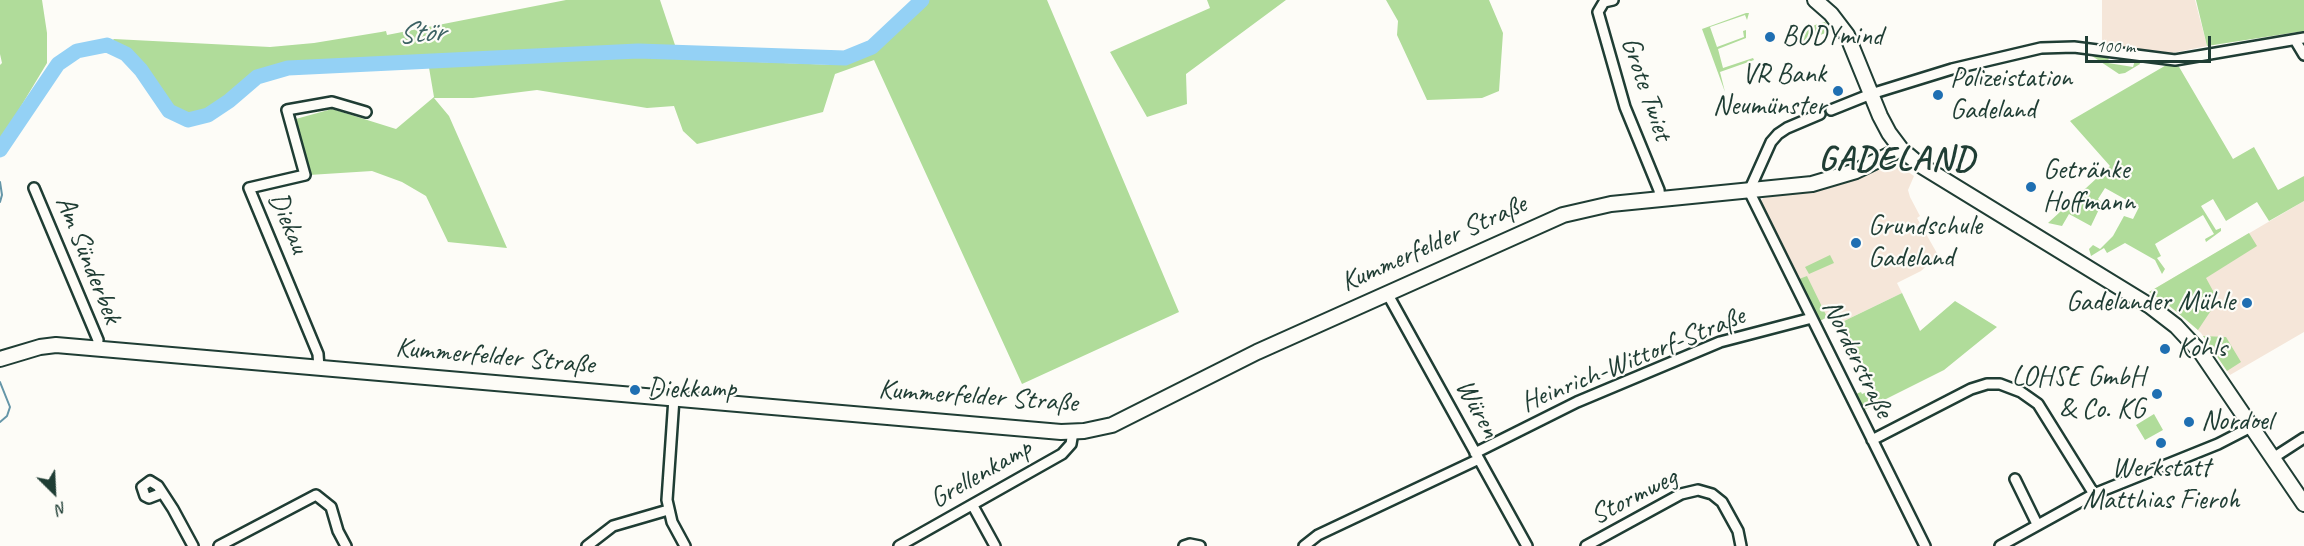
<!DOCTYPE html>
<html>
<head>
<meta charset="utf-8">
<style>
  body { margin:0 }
  #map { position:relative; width:2304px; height:546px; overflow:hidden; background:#fdfcf7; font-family:Caveat,sans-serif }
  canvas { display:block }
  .north { position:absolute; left:24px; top:462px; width:60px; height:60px; -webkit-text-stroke:4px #fdfcf7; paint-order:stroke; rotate:156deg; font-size:16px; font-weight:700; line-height:24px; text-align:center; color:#1f3d34 }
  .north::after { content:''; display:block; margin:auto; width:21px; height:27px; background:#1f3d34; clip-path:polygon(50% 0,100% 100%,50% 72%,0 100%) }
  .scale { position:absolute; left:2085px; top:36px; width:126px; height:27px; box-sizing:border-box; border:3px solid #1f3d34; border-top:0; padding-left:8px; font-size:18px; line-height:21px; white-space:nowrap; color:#1f3d34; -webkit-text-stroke:4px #fdfcf7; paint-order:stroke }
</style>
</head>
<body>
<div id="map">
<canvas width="2304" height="546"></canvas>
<div class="north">N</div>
<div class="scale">100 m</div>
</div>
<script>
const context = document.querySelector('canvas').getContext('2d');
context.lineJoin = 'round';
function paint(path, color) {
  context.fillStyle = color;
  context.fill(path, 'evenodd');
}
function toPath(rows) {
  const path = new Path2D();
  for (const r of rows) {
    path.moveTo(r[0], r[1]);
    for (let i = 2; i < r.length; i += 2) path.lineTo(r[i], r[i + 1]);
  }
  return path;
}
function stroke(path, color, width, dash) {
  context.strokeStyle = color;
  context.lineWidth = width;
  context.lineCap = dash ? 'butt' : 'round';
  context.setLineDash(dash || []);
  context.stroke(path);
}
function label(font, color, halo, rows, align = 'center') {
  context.font = font + ' Caveat,sans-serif';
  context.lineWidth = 4.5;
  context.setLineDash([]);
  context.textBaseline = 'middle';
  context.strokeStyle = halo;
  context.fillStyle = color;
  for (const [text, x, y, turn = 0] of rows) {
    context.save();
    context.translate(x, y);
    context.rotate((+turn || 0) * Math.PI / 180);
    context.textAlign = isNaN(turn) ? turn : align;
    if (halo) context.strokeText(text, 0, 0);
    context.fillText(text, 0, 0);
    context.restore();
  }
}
const built = toPath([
  [2102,0,2195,0,2207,46,2172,53,2102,44],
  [1896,163,1914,176,1908,190,1910,197,1920,216,1917,218,1938,255,1921,271,1897,283,1902,293,1840,323,1835,313,1820,321,1761,202,1763,198,1833,187],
  [2304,201,2304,332,2230,375,2201,333,2180,314,2149,292]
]);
const green = toPath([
  [0,0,42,0,47,33,47,63,0,141,0,65,2,63,0,54],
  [566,0,660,0,676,48,654,46,649,58,837,65,871,52,929,0,1047,0,1179,312,1022,384,874,60,835,74,823,112,697,144,683,131,674,106,647,108,537,90,473,98,434,98,449,116,507,248,448,242,426,196,402,182,372,171,309,175,292,120,332,109,396,129,434,97,427,56,390,57,390,62,288,68,257,77,229,101,208,115,188,120,169,111,141,70,126,54,107,45,114,39,270,47,314,43,381,32,386,31,387,35],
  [1207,0,1286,0,1186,74,1187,104,1147,117,1110,52,1210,8],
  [1386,0,1489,0,1503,33,1499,91,1482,98,1427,100,1397,35,1398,21],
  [2196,0,2304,0,2304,31,2207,46],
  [1746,13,1749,13,1747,20,1745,15,1710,27,1717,47,1744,37,1743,31,1746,30,1746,38,1718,49,1723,68,1753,58,1754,60,1720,72,1725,92,1702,29],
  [1825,22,1833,30,1800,43,1798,37,1815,25],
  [2092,53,2109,56,2108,63,2133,67,2135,60,2139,61,2140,64,2125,73,2119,74,2092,56],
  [2175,60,2233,159,2254,147,2278,190,2304,176,2304,201,2269,221,2257,202,2226,221,2213,199,2201,206,2216,230,2221,228,2221,231,2206,242,2205,239,2214,234,2203,215,2155,244,2161,256,2157,258,2165,269,2162,274,2155,260,2125,243,2107,253,2104,248,2091,256,2089,249,2093,245,2100,249,2113,236,2124,216,2133,219,2139,207,2105,188,2098,199,2102,203,2091,226,2069,214,2062,226,2048,223,2110,166,2070,121],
  [2249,233,2257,246,2206,278,2218,300,2198,330,2166,303,2149,292],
  [1830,255,1834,263,1809,274,1805,267],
  [1807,276,1827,317,1820,321,1799,279],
  [1902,293,1920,331,1955,301,1997,327,1944,370,1864,410,1856,394,1861,392,1862,394,1873,389,1840,323],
  [2203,336,2226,337,2241,362,2227,371],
  [2154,414,2163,430,2145,440,2136,425]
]);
const stream = toPath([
  [0,182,2,195,0,202],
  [0,382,10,407,7,416,0,422]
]);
const river = toPath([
  [0,150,58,64,77,51,107,45,126,54,141,70,169,111,188,120,208,115,229,101,257,77,288,68,638,51,845,58,872,47,922,0]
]);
const street = toPath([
  [1613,0,1604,2,1598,12,1625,107,1659,190,1660,199],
  [2295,40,2304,55],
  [1831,110,1871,94,1952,69,2041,48,2074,47,2175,60,2304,38],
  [1820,114,1787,128,1778,134,1771,142,1749,191,1925,546],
  [34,188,98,340,97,349],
  [1387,293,1527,546],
  [319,368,318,354,249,188,305,175,287,110,332,102,366,112],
  [674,398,667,500,672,522,685,546],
  [1872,440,1971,389,1987,384,2000,384,2021,392,2038,404,2094,494],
  [1475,453,1577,402,1720,342,1812,318],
  [2273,458,2304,438],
  [2015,479,2037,524],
  [162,493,149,498,145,496,142,487,150,481,158,486,173,509,193,546],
  [973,506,995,546],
  [219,546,316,495,331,507,338,531,346,546],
  [587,546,613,526,668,510],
  [899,546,1062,454,1071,444,1073,432],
  [1184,546,1190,544,1200,546],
  [1304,546,1318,535,1479,459],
  [1586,546,1681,494,1698,490,1712,494,1722,502,1738,531,1741,546],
  [2000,546,2094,494,2218,444,2251,427]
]);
const secondary = toPath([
  [1815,0,1831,14,1847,35,1880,116,1889,133,1901,149,1920,165,2150,306,2176,326,2202,354,2304,504],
  [0,359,40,347,56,345,1061,432,1084,431,1112,425,1257,352,1563,215,1611,204,1812,184,1856,171,1901,149]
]);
const markers = [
  [1770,37,6,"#1f6fb2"],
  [1838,91,6,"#1f6fb2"],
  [1938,95,6,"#1f6fb2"],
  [2031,187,6,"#1f6fb2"],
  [1856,243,6,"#1f6fb2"],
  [2247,303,6,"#1f6fb2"],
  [2165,349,6,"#1f6fb2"],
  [635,390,6,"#1f6fb2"],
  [2157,394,6,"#1f6fb2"],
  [2189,422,6,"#1f6fb2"],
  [2161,443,6,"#1f6fb2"]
];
const poiNames = [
  ["BODYmind",1782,37],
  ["VR Bank",1826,75,"right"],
  ["Neumünster",1826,107,"right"],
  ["Polizeistation",1950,79],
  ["Gadeland",1950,111],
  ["Getränke",2043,171],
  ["Hoffmann",2043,203],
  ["Grundschule",1868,227],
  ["Gadeland",1868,259],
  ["Gadelander Mühle",2235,303,"right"],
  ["Kohls",2177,349],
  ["LOHSE GmbH",2145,378,"right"],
  ["& Co. KG",2145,410,"right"],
  ["Diekkamp",647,390],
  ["Nordoel",2201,422],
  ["Werkstatt",2161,469,"center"],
  ["Matthias Fieroh",2161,501,"center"]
];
const streetNames = [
  ["Grote Twiet",1646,89,71],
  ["Diekau",288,223,67],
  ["Kummerfelder Straße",1434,244,-24],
  ["Am Sünderbek",88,260,68],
  ["Kummerfelder Straße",495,357,5],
  ["Norderstraße",1857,359,64],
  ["Heinrich-Wittorf-Straße",1633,360,-22],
  ["Kummerfelder Straße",978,397,4],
  ["Würen",1477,409,61],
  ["Grellenkamp",981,474,-30],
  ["Stormweg",1634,497,-27]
];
const waterNames = [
  ["Stör",421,34,-3]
];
const districtNames = [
  ["GADELAND",1897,160]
];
paint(built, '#f5e6d9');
paint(green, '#b0dc9a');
stroke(stream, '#6596a8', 2);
stroke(river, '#94d1f5', 15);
stroke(street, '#1f3d34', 14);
stroke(secondary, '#1f3d34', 18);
stroke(street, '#fdfcf7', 9);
stroke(secondary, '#fdfcf7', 14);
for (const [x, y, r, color] of markers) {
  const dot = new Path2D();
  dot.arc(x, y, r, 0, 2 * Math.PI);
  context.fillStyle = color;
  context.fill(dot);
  stroke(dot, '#fdfcf7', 2);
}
label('28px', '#1f3d34', '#fdfcf7', poiNames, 'left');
label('28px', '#1f3d34', '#fdfcf7', streetNames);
label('italic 30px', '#3c6264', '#fdfcf7', waterNames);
context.letterSpacing = '1.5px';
label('bold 34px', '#1f3d34', '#fdfcf7', districtNames);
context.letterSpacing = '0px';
</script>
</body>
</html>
